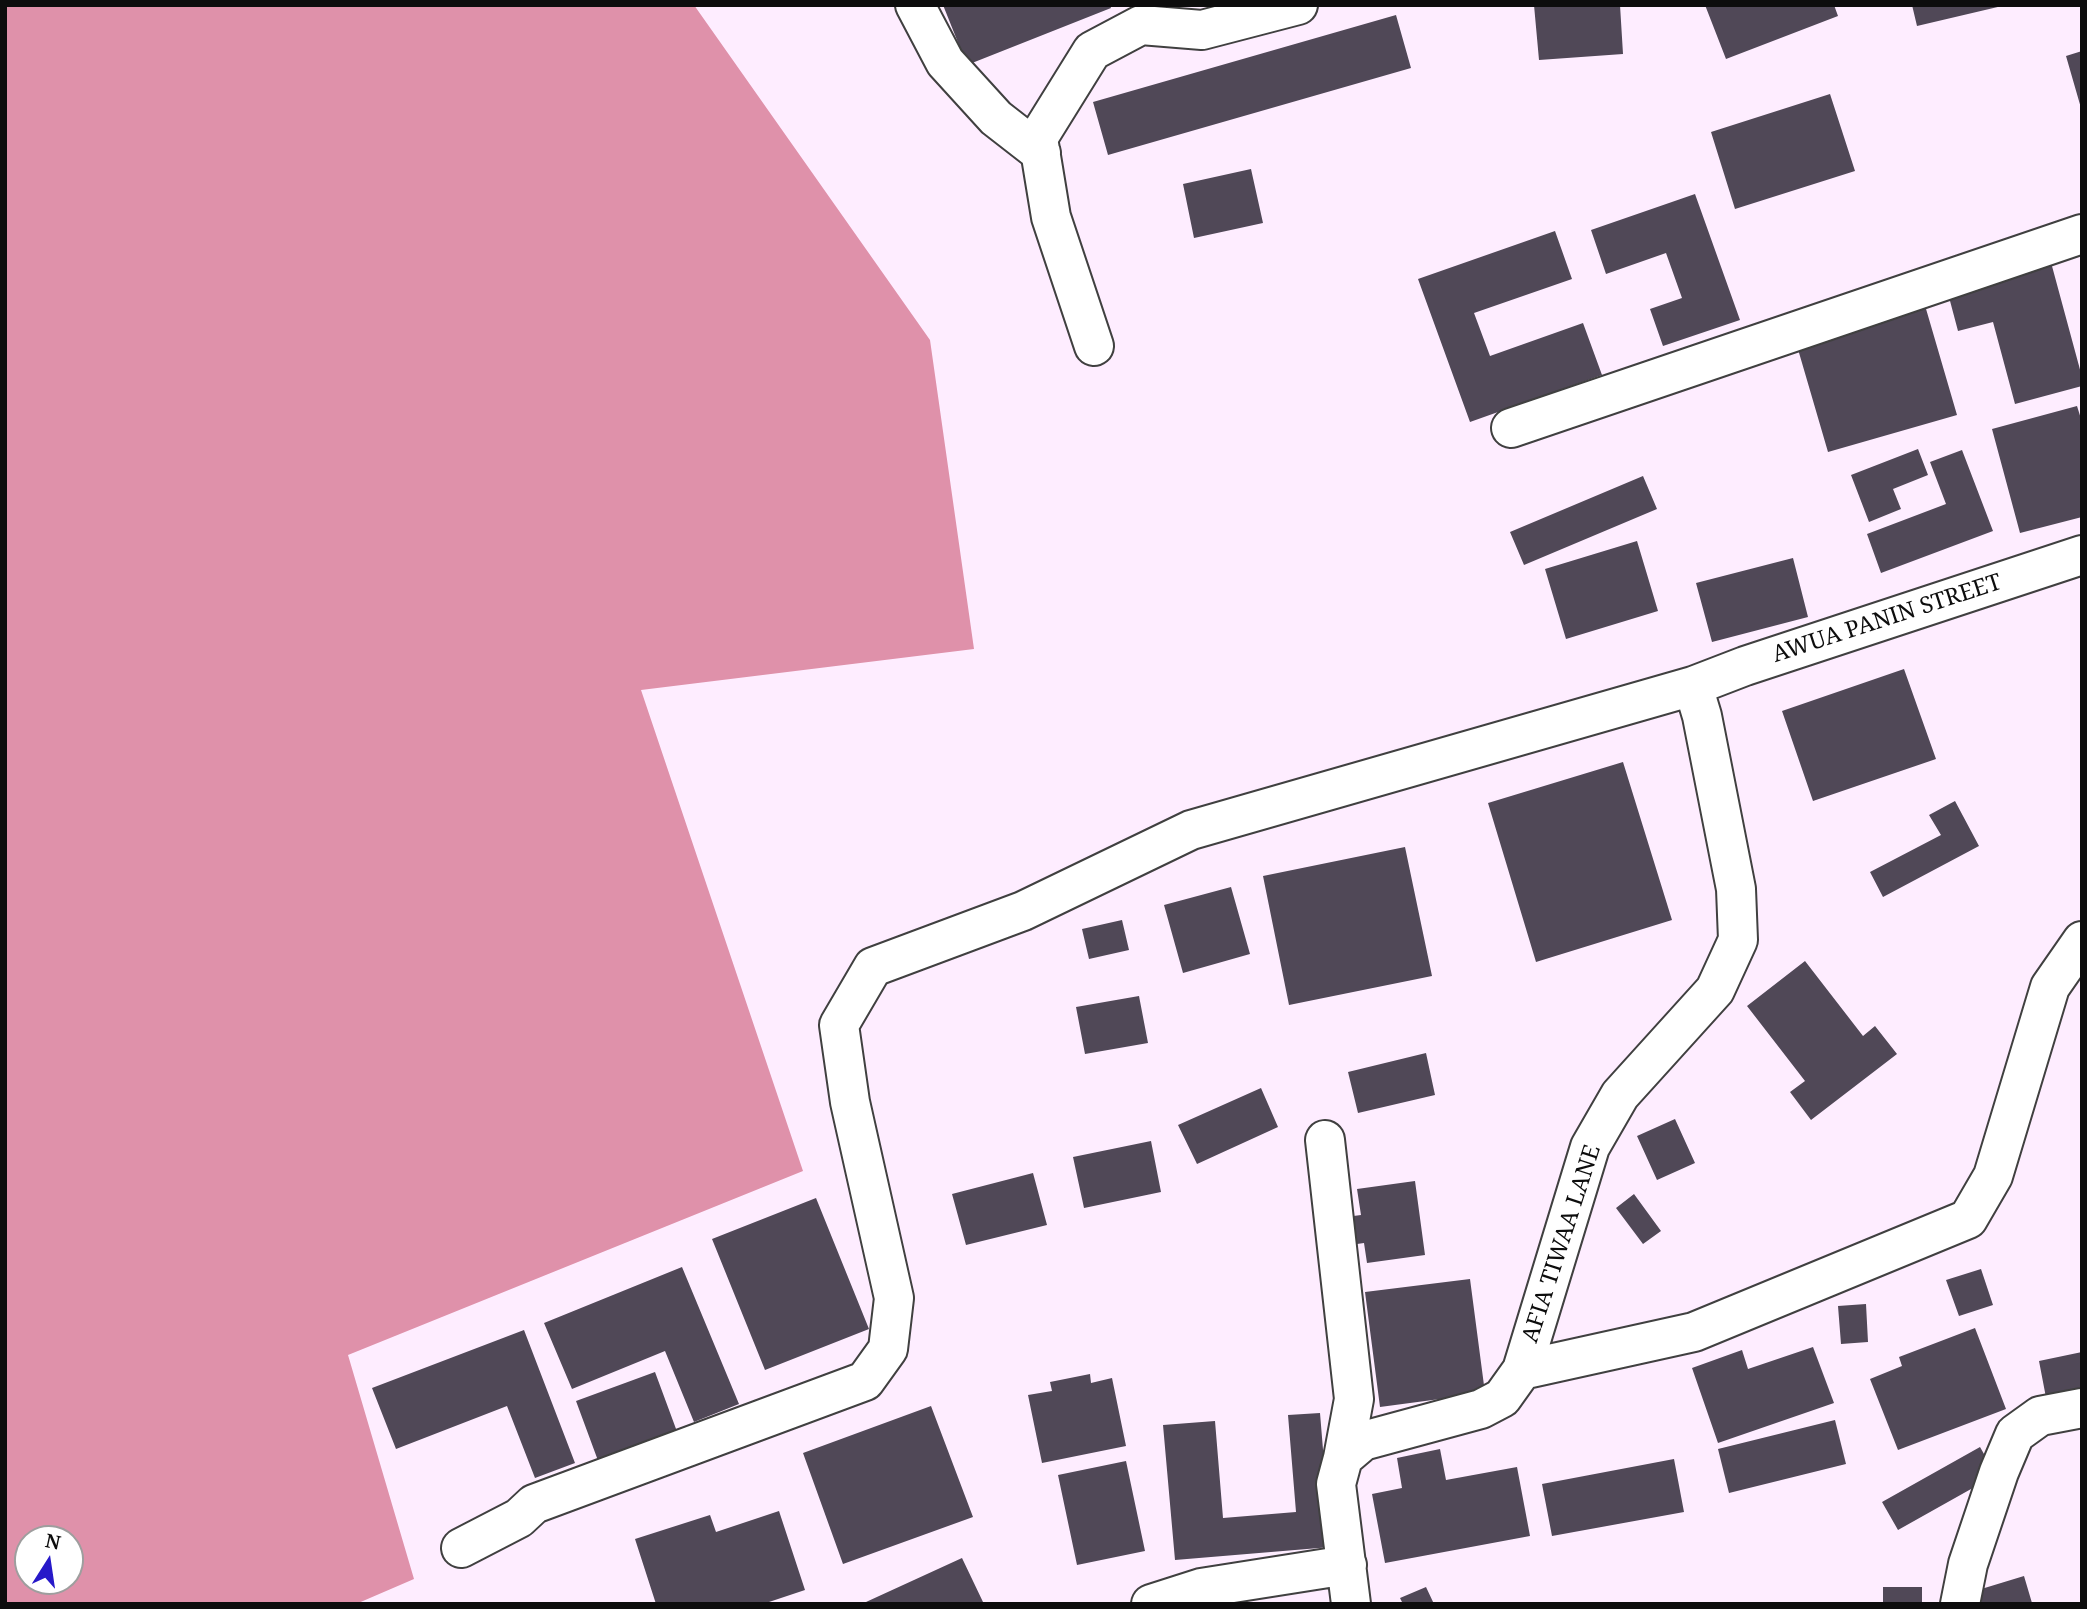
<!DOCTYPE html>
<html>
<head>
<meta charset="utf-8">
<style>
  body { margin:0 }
  #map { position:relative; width:2087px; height:1609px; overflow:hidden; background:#feedff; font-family:"Noto Serif",serif }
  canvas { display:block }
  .frame { position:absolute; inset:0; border:7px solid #0d0d0d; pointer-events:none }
  .north { position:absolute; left:14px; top:1525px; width:70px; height:70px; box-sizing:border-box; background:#fff; border:2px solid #9e9e9e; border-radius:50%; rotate:12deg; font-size:19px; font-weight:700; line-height:28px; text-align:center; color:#0d0d0d }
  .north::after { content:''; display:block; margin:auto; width:24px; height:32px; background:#2719c9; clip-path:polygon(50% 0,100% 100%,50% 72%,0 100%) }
</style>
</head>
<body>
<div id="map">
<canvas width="2087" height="1609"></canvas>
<div class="frame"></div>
<div class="north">N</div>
</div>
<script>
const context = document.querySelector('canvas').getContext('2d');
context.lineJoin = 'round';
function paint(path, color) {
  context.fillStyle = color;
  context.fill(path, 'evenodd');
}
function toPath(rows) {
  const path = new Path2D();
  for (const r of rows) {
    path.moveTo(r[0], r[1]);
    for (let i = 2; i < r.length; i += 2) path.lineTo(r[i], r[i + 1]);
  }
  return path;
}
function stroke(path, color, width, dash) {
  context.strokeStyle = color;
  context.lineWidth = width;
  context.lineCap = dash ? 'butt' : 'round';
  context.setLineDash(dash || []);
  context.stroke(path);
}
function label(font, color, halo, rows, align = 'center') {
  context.font = font + ' "Noto Serif",serif';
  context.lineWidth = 7;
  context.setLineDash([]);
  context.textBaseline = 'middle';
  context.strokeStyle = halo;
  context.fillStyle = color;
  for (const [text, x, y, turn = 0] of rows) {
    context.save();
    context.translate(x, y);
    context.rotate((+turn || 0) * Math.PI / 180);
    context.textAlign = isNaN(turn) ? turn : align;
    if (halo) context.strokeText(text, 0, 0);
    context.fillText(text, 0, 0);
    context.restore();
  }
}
const forest = toPath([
  [5,5,694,5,930,340,974,649,641,690,803,1171,348,1355,414,1579,356,1604,5,1604],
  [28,1539,70,1539,70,1581,28,1581]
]);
const building = toPath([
  [943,5,1110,5,1111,8,967,65],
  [1534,5,1620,5,1623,54,1539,60],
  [1705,5,1834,5,1838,16,1726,59],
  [1912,5,2002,5,2002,6,1917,26],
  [1396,15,1411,68,1108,155,1093,102],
  [2082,51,2082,108,2081,108,2066,56],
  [1830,94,1855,171,1735,209,1711,132],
  [1251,169,1263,223,1194,238,1183,184],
  [1695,194,1740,320,1663,346,1650,309,1682,298,1666,253,1606,274,1591,230],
  [1555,231,1572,279,1474,313,1490,356,1583,323,1602,375,1470,422,1418,279],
  [2049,255,2082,377,2082,386,2015,404,1993,322,1958,331,1945,282],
  [1924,302,1957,415,1828,452,1795,339],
  [2077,406,2082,422,2082,517,2020,533,1992,429],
  [1918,449,1928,475,1893,489,1901,509,1869,522,1851,475],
  [1962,450,1993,531,1881,573,1867,534,1946,504,1930,462],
  [1643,476,1657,509,1524,565,1510,532],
  [1637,541,1658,611,1566,639,1545,569],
  [1793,558,1808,617,1712,642,1696,583],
  [1904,669,1936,759,1813,801,1782,711],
  [1623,762,1672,920,1536,962,1488,803],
  [1955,801,1979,846,1883,897,1870,872,1941,835,1929,815],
  [1405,847,1432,976,1289,1005,1263,876],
  [1231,887,1250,954,1183,973,1164,905],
  [1122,920,1129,950,1089,959,1082,929],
  [1805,961,1863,1036,1875,1026,1897,1054,1811,1120,1790,1092,1805,1081,1747,1006],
  [1139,996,1148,1043,1085,1054,1076,1007],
  [1426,1053,1435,1095,1358,1113,1348,1072],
  [1261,1088,1278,1127,1197,1164,1178,1125],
  [1675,1119,1695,1163,1657,1180,1637,1136],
  [1151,1141,1161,1192,1084,1208,1073,1157],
  [1033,1173,1047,1225,966,1245,952,1194],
  [1415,1181,1425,1255,1367,1263,1364,1243,1350,1245,1346,1217,1361,1215,1357,1189],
  [1634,1194,1661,1231,1643,1244,1616,1208],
  [816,1198,869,1329,765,1370,712,1239],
  [682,1267,739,1404,694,1422,665,1351,572,1389,544,1323],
  [1981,1269,1993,1305,1959,1316,1946,1280],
  [1470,1279,1485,1393,1380,1407,1365,1292],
  [1866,1304,1868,1342,1841,1344,1838,1306],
  [1975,1328,2006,1409,1898,1450,1870,1379,1902,1366,1899,1357],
  [524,1330,575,1463,535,1478,507,1406,396,1449,372,1388],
  [1813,1347,1834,1403,1718,1443,1692,1368,1742,1350,1748,1369],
  [2082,1352,2082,1401,2048,1408,2039,1361],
  [655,1372,679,1437,600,1466,576,1401],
  [1090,1374,1091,1383,1112,1378,1126,1446,1042,1463,1028,1395,1052,1391,1050,1382],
  [931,1406,973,1517,843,1564,803,1453],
  [1320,1413,1331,1547,1175,1560,1163,1425,1215,1421,1223,1518,1296,1512,1288,1415],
  [1835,1420,1846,1464,1729,1493,1718,1449],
  [1980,1447,1996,1475,1898,1530,1882,1502],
  [1440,1449,1446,1480,1517,1467,1530,1536,1385,1563,1372,1494,1402,1488,1397,1458],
  [1674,1459,1684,1512,1552,1536,1542,1484],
  [1126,1461,1145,1551,1077,1565,1058,1475],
  [779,1511,805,1590,763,1604,656,1604,635,1539,710,1515,716,1532],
  [962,1558,983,1602,979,1604,867,1604,866,1602],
  [2024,1576,2032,1603,1982,1604,1978,1590],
  [1426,1587,1434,1604,1403,1604,1400,1598],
  [1883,1587,1922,1587,1922,1604,1883,1604]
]);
const minor = toPath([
  [915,5,945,62,996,118,1041,153],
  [1094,346,1051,217,1038,138,1092,51,1141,25,1202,30,1298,5],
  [1511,428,2082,234],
  [1325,1140,1354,1399,1343,1458],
  [1522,1370,1694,1332,1968,1219,1993,1176,2050,987,2082,941],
  [461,1548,519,1518,534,1504,865,1381,888,1349,894,1298,850,1102,839,1025,873,967,1023,911,1191,830,1693,686,1745,666,2082,555],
  [1151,1604,1201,1588,1347,1565],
  [1351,1604,1336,1484,1343,1458,1363,1441,1481,1409,1502,1398,1522,1370,1590,1147,1620,1095,1715,990,1738,940,1736,889,1702,716,1693,686],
  [1960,1604,1968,1564,1999,1472,2015,1434,2040,1416,2082,1408]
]);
const streetNames = [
  ["AWUA PANIN STREET",1887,619,-18],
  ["AFIA TIWAA LANE",1562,1244,-72]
];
paint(forest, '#df91aa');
paint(building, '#504857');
stroke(minor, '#404040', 42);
stroke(minor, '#fff', 38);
label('23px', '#0d0d0d', '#fff', streetNames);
</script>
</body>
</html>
